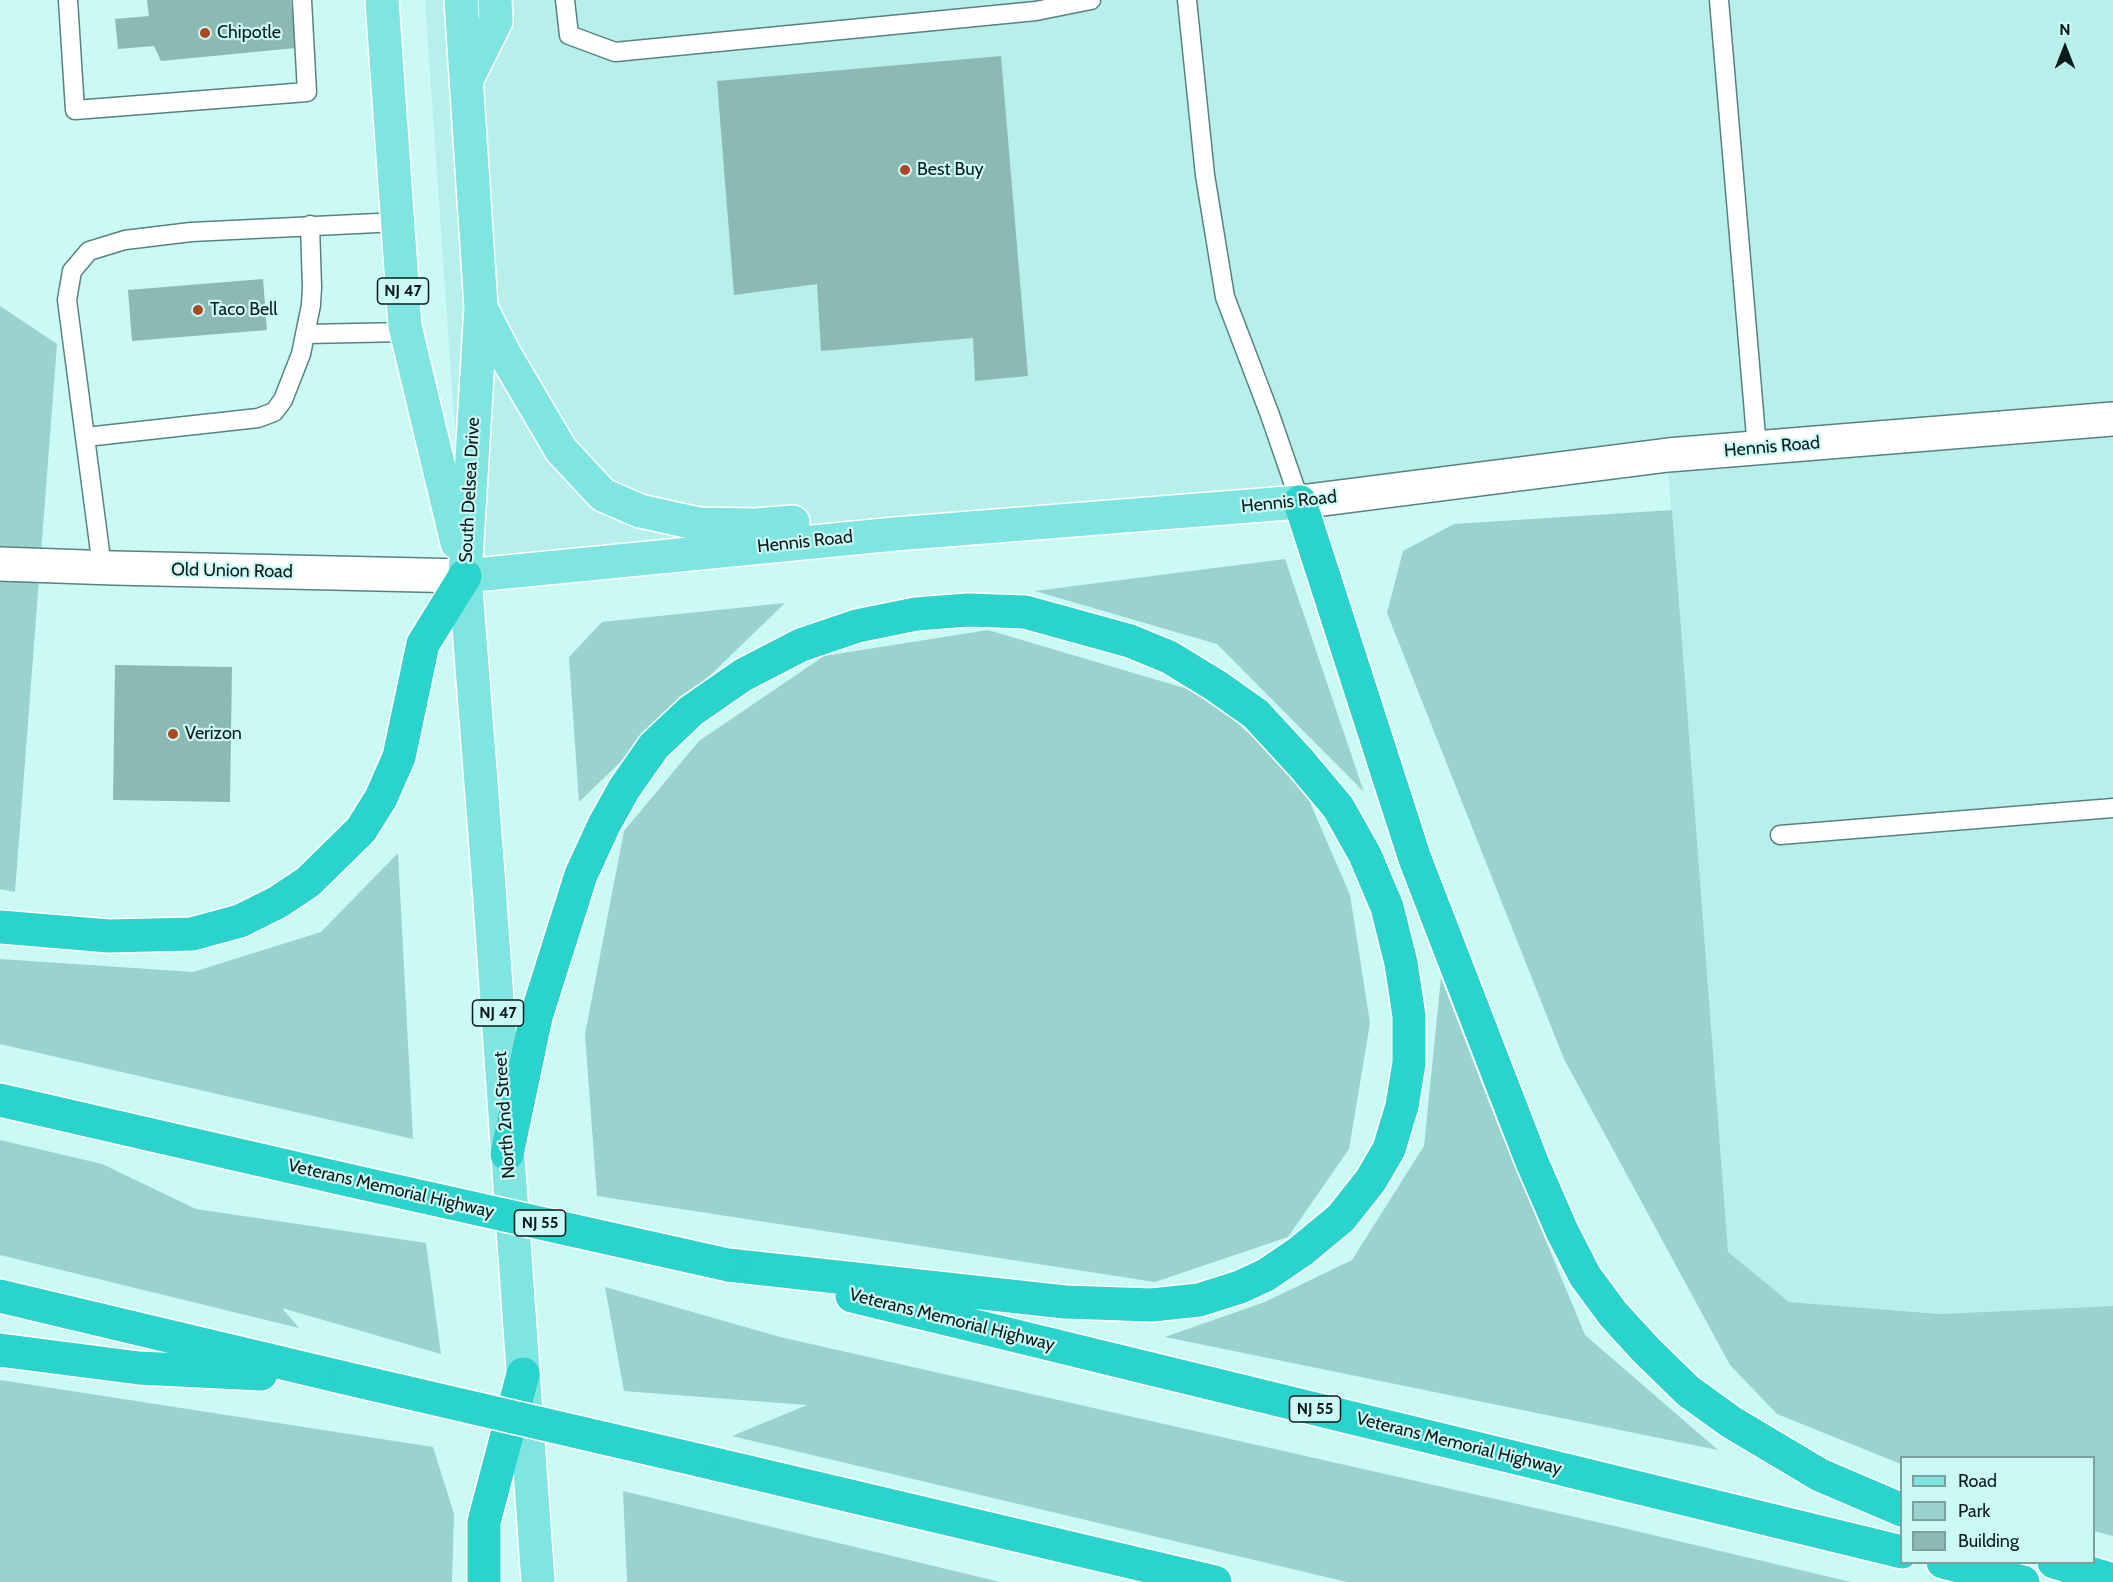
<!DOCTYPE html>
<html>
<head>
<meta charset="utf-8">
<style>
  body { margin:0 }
  #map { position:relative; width:2113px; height:1582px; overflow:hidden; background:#cbf9f5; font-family:Cabin,sans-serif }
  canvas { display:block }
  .legend { position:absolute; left:1900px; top:1456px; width:195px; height:108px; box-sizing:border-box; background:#cbf9f5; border:2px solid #7da09d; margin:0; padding:8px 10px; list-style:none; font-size:18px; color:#091b19 }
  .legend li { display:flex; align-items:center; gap:12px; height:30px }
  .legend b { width:30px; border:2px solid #7da09d }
  .north { position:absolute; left:2035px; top:18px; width:60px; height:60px; -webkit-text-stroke:4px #cbf9f5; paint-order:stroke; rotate:0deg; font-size:16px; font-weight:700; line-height:24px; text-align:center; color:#091b19 }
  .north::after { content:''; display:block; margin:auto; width:21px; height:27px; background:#091b19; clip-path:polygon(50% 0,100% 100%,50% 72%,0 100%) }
</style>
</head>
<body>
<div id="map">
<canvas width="2113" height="1582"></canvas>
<ul class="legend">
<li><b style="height:8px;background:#7fe5e0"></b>Road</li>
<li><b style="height:16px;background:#9ad2ce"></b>Park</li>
<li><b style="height:16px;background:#8db9b5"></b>Building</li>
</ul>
<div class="north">N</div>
</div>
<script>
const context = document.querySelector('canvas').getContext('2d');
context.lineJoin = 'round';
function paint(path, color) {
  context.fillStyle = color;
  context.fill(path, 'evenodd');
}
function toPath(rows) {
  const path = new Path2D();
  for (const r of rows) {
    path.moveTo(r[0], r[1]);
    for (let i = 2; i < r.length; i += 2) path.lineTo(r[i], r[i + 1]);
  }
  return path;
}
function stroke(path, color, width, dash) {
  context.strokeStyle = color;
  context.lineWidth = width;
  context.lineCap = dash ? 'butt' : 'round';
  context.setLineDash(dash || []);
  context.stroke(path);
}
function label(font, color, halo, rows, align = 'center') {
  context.font = font + ' Cabin,sans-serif';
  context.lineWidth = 4.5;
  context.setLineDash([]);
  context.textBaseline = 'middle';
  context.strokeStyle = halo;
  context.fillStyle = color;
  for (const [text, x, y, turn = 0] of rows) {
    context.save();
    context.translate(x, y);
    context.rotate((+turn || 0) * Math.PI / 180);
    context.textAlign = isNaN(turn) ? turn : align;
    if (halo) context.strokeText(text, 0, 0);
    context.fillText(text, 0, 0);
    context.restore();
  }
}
const built = toPath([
  [425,0,2113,0,2113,1306,1940,1314,1789,1302,1728,1253,1667,455,465,576]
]);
const green = toPath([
  [0,306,57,344,15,892,0,889],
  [1672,510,1728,1252,1789,1302,1940,1314,2113,1306,2113,1536,2094,1531,2094,1458,1902,1458,1901,1464,1777,1414,1730,1365,1564,1059,1387,613,1403,551,1454,524],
  [1285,559,1364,792,1217,644,1035,591],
  [785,603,579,802,569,657,602,622],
  [988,630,1208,695,1302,784,1350,895,1370,1023,1349,1149,1288,1237,1155,1282,597,1196,585,1034,624,831,699,741,824,656],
  [398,853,413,1139,0,1044,0,959,193,972,321,932],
  [1441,978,1495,1118,1585,1335,1718,1450,1165,1337,1265,1302,1352,1260,1424,1146],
  [0,1140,102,1164,196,1209,426,1243,441,1354,282,1308,299,1328,0,1255],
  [605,1287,780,1337,1619,1527,1851,1582,1347,1582,732,1436,807,1405,624,1391],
  [0,1380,433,1447,454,1514,452,1582,0,1582],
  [623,1491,1000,1582,627,1582]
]);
const building = toPath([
  [147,0,291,0,296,48,161,61,154,46,118,49,115,19,149,16],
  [1001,56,1028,376,975,381,973,338,821,351,817,284,734,295,717,81],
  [263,279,267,330,132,341,128,290],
  [115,665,232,667,230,802,113,800]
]);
const service = toPath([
  [68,0,75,110,307,92,302,0],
  [565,0,569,35,615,52,1036,11,1091,0],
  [1187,0,1205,175,1225,297,1270,415,1300,502],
  [1719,0,1757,448],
  [305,334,406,332],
  [86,437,258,418,274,412,283,400,301,354,311,305,312,287,310,225],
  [102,567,67,300,72,271,89,251,125,240,191,232,398,222],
  [1780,835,2113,808]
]);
const minor = toPath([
  [0,564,114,568,465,576]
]);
const tertiary = toPath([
  [1300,502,1668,455,2113,419]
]);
const primary = toPath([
  [382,0,405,326,457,543],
  [461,0,481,307,465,576,488,873,538,1582],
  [467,79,496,21,495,0],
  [481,308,504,353,561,450,603,495,640,511,699,524,755,525,793,522],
  [465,576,895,534,1300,502]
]);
const motorway = toPath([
  [1300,502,1415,859,1532,1162,1562,1231,1585,1276,1613,1314,1647,1351,1688,1391,1731,1422,1820,1475,1902,1510],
  [0,927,109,936,192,934,240,921,278,902,308,882,361,830,381,798,399,757,423,644,465,576],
  [0,1100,352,1181],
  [507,1154,536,1017,581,875,604,825,624,789,654,746,691,711,743,675,801,645,857,626,916,614,968,610,1025,612,1130,641,1169,657,1215,685,1256,714,1301,763,1338,807,1365,855,1387,907,1401,963,1409,1016,1409,1063,1402,1106,1389,1149,1371,1180,1341,1218,1301,1251,1266,1275,1240,1287,1199,1300,1152,1305,1065,1302,728,1265],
  [0,1296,345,1378],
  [852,1296,1902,1552],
  [0,1350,139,1368,261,1374],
  [698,1460,1215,1582],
  [1943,1562,2023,1582],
  [2054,1562,2113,1580],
  [484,1582,484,1522,523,1374]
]);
const motorwayBridge = toPath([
  [352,1181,728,1265],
  [345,1378,698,1460]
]);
const markers = [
  [205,33,6,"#ad471f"],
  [905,170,6,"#ad471f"],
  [198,310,6,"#ad471f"],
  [173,734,6,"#ad471f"]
];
const shields = [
  [403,291,51],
  [498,1013,51],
  [540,1223,51],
  [1315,1409,51]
];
const shieldNames = [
  ["NJ 47",403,291],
  ["NJ 47",498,1013],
  ["NJ 55",540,1223],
  ["NJ 55",1315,1409]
];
const poiNames = [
  ["Chipotle",217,33],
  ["Best Buy",917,170],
  ["Taco Bell",210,310],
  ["Verizon",185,734]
];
const streetNames = [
  ["Hennis Road",1772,447,-5],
  ["South Delsea Drive",470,490,-87],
  ["Hennis Road",1289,502,-6],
  ["Hennis Road",805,542,-6],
  ["Old Union Road",232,571,1],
  ["North 2nd Street",505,1115,-94],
  ["Veterans Memorial Highway",391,1189,13],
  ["Veterans Memorial Highway",952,1320,14],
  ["Veterans Memorial Highway",1459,1444,14]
];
paint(built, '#b7efeb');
paint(green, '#9ad2ce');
paint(building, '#8db9b5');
stroke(service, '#58827f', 21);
stroke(minor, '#58827f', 36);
stroke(tertiary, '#58827f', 36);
stroke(primary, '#fff', 36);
stroke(motorway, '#fff', 36);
stroke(service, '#fff', 18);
stroke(minor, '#fff', 33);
stroke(tertiary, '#fff', 33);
stroke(primary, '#7fe5e0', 33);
stroke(motorway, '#2ad3cc', 33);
stroke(motorwayBridge, '#fff', 36, []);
stroke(motorwayBridge, '#2ad3cc', 33);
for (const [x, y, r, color] of markers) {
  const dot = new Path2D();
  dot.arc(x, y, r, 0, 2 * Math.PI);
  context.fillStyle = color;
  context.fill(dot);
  stroke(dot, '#cbf9f5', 2);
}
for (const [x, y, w] of shields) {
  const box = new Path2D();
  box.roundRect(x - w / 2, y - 13, w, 26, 4.5);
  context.fillStyle = '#cbf9f5';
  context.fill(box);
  stroke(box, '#091b19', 1.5);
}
label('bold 16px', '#091b19', null, shieldNames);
label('18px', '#091b19', '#cbf9f5', poiNames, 'left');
label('18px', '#091b19', '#cbf9f5', streetNames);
</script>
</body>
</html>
